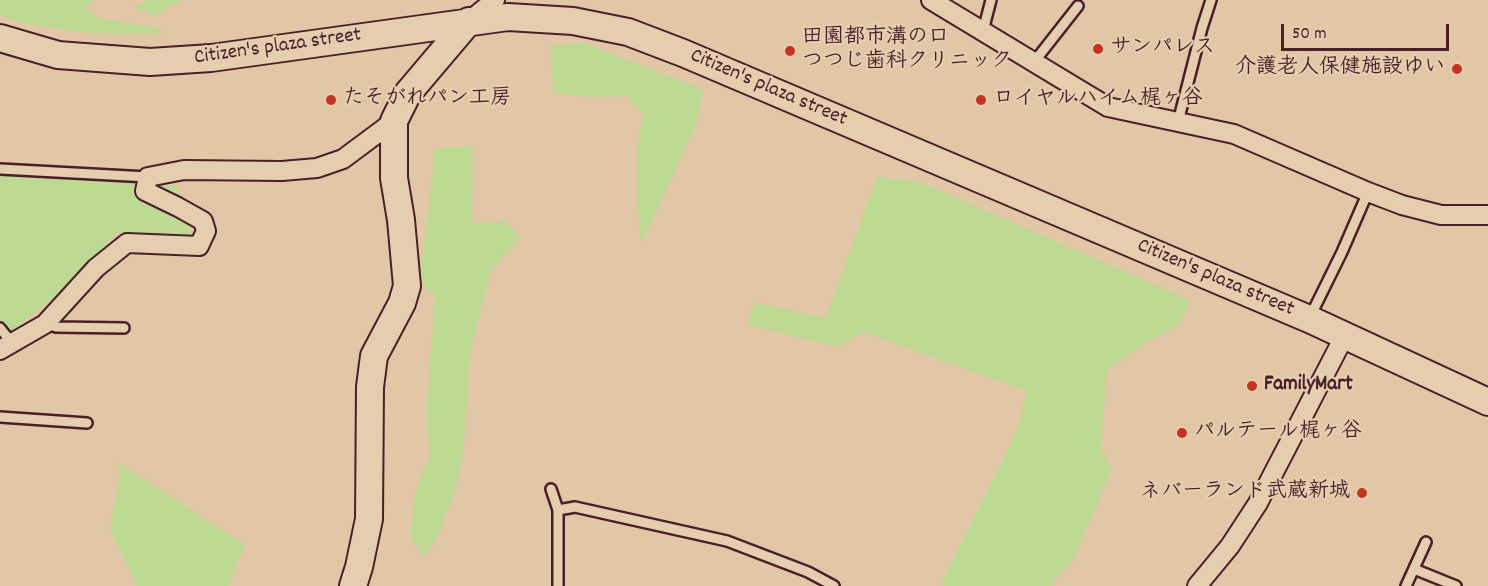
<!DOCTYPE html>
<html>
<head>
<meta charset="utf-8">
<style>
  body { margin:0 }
  #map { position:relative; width:1488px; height:586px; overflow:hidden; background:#e2c7a6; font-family:Dekko,sans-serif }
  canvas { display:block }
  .scale { position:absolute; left:1281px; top:24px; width:168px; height:27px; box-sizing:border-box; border:3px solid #4a1f2b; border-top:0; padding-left:8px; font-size:18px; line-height:21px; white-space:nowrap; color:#4a1f2b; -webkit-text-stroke:4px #e5ceae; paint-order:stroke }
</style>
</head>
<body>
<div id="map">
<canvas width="1488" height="586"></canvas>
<div class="scale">50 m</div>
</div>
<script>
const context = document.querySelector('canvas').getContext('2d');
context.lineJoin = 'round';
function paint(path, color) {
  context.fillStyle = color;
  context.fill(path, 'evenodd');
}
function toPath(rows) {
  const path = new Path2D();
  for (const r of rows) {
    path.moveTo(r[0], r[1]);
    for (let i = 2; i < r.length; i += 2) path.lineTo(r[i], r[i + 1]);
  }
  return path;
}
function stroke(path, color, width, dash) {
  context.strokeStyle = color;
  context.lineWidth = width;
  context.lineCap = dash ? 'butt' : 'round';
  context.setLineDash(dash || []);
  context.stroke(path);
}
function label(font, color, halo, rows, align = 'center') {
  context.font = font + ' Dekko,"Klee One",sans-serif';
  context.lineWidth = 4.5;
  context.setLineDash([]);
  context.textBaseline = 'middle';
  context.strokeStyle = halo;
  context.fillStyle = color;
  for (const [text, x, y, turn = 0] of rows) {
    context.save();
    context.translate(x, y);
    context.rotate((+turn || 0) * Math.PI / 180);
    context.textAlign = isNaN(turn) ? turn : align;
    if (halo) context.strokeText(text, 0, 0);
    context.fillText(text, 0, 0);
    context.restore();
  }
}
const green = toPath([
  [0,0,93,0,85,8,98,18,158,28,162,34,90,33,22,23,0,15],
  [149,0,182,0,154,16,135,6],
  [584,43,704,90,695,128,641,244,638,212,637,148,643,115,627,96,588,97,554,93,550,46],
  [473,146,472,223,506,221,520,238,491,270,470,353,463,456,454,494,437,538,425,556,410,537,416,489,430,457,426,416,435,296,420,283,435,148],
  [0,176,178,186,193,237,115,233,93,265,0,341],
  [877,177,922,183,1190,300,1178,326,1147,342,1107,370,1101,449,1112,468,1074,559,1049,586,944,586,941,584,1016,433,1027,391,864,332,836,347,748,325,754,302,826,318],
  [119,463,245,545,228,586,137,586,110,529,119,481]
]);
const lane = toPath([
  [983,31,991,0],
  [1034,62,1078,6],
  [1178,122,1202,28,1211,0],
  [0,169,148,177],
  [1310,317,1342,252,1368,192],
  [46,324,56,327,124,328],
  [0,328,12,343],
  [0,417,87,423],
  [551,489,558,510,558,586],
  [558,510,575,507,727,541,808,572,834,586],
  [1414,569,1456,586],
  [1406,586,1426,542]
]);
const street = toPath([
  [931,0,1108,107,1234,134,1368,192,1402,205,1441,215,1488,215],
  [469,21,495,0],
  [0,350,45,324,96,268,127,243,199,246,206,231,203,221,178,207,145,191,148,177,184,170,282,171,317,168,343,159,394,121],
  [1197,586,1230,546,1258,503,1345,335]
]);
const secondary = toPath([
  [0,38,58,55,150,62,211,58,508,17,573,21,628,32,683,53,1309,319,1488,402],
  [353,586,359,567,369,519,370,387,374,356,402,303,407,286,401,220,394,178,394,121,408,93,469,21]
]);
const markers = [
  [1098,49,6,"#c8321e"],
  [790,51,6,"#c8321e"],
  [1457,69,6,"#c8321e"],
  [331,100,6,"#c8321e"],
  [981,100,6,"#c8321e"],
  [1252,386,6,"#c8321e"],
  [1182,433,6,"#c8321e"],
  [1362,493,6,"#c8321e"]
];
const poiNames = [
  ["田園都市溝の口",802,39],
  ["つつじ歯科クリニック",802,63],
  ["サンパレス",1110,49],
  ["介護老人保健施設ゆい",1445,69,"right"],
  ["たそがれパン工房",343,100],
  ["ロイヤルハイム梶ヶ谷",993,100],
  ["FamilyMart",1264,386],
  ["パルテール梶ヶ谷",1194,433],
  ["ネバーランド武蔵新城",1350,493,"right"]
];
const streetNames = [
  ["Citizen's plaza street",278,48,-8],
  ["Citizen's plaza street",768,89,23],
  ["Citizen's plaza street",1215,279,23]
];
paint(green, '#bcda92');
stroke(lane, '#4a1f2b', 14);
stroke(street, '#4a1f2b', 22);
stroke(secondary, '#4a1f2b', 30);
stroke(lane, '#e5ceae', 9);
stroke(street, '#e5ceae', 18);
stroke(secondary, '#e5ceae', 26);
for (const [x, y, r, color] of markers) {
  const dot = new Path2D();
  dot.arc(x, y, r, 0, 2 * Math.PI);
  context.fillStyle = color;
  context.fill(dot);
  stroke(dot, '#e5ceae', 2);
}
label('bold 21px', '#4a1f2b', '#e5ceae', poiNames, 'left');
label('21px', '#4a1f2b', '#e5ceae', streetNames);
</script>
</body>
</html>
